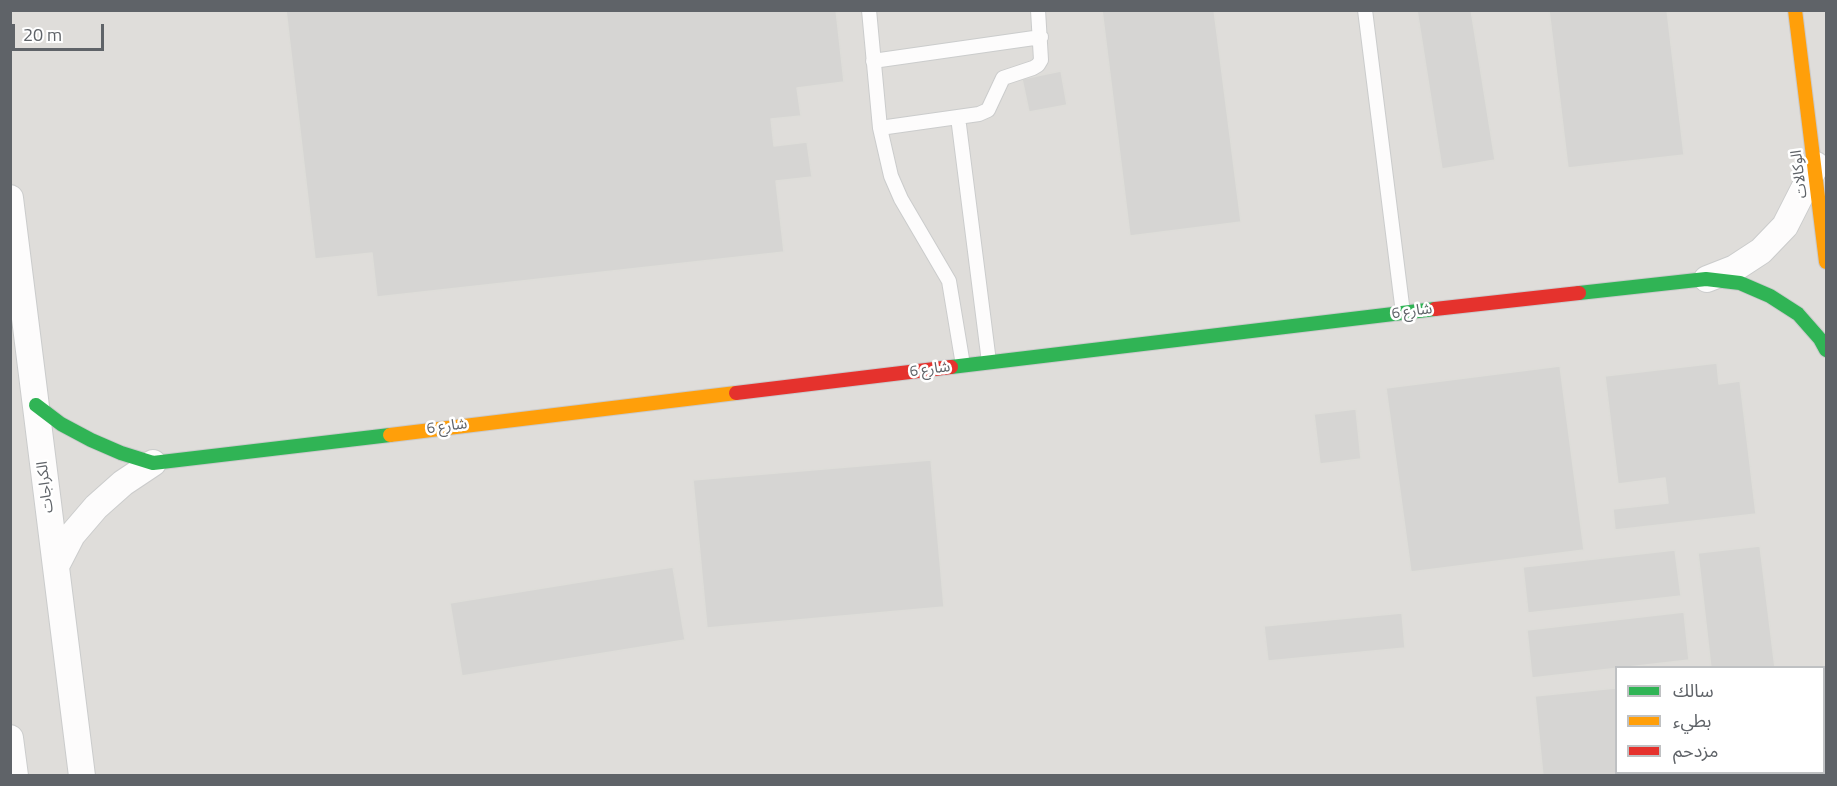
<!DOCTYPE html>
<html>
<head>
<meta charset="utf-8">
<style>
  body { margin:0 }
  #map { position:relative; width:1837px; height:786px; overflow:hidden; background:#efeeea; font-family:"Titillium Web","Noto Sans Arabic",sans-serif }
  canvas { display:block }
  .frame { position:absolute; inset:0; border:12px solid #5f6368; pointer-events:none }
  .legend { position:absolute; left:1615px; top:666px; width:210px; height:108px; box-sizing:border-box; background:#fff; border:2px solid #bfc1c3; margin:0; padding:8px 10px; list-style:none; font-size:18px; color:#5f6368 }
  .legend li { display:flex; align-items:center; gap:12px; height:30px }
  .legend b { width:30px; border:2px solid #bfc1c3 }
  .scale { position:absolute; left:12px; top:24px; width:92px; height:27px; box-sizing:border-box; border:3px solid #5f6368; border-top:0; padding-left:8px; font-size:18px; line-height:21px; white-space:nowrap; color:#5f6368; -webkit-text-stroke:4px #fff; paint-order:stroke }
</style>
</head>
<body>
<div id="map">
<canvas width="1837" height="786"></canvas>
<div class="frame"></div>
<ul class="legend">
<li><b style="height:8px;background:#30b455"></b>سالك</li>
<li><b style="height:8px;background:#ff9f0a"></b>بطيء</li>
<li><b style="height:8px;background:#e5322d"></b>مزدحم</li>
</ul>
<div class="scale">20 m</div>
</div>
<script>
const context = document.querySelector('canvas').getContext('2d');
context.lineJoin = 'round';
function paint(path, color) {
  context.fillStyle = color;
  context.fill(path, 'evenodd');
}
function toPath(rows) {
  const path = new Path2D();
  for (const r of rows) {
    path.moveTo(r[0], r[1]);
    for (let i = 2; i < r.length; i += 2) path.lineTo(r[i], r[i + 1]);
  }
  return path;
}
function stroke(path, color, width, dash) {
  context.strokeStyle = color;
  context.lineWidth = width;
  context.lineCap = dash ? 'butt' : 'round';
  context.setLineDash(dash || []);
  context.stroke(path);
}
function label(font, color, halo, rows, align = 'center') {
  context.font = font + ' "Titillium Web","Noto Sans Arabic",sans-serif';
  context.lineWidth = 5;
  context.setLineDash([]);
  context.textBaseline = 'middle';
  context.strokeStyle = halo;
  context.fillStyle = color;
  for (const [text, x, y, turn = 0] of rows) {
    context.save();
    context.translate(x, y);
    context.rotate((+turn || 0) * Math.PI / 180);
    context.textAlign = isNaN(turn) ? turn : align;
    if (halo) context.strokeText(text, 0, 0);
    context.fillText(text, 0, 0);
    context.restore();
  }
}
const industrial = toPath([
  [10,11,1826,11,1826,775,11,775],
  [1616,668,1824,668,1824,772,1616,772]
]);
const building = toPath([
  [286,10,836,10,844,82,797,88,801,116,771,119,774,146,807,142,812,177,776,181,784,252,377,297,372,253,315,259,286,10],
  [1102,10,1214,10,1241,222,1130,236,1102,10],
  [1417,10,1471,10,1495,160,1442,169,1417,10],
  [1549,10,1667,10,1684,155,1568,168,1549,10],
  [1061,71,1067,105,1029,112,1022,79,1061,71],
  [1717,363,1719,384,1740,381,1756,514,1615,530,1613,509,1668,503,1665,478,1618,484,1605,376,1717,363],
  [1560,366,1584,550,1411,572,1386,388,1560,366],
  [1356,409,1361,459,1320,464,1314,414,1356,409],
  [931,460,944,607,707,628,693,480,931,460],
  [1760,546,1775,668,1711,668,1698,553,1760,546],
  [1675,550,1681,596,1528,613,1523,567,1675,550],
  [673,567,685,640,462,676,450,603,673,567],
  [1684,612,1689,660,1532,678,1527,630,1684,612],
  [1402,613,1405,648,1268,661,1264,626,1402,613],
  [1616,688,1616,772,1687,772,1655,776,1543,776,1535,696,1616,688],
  [1759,772,1811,772,1811,776,1759,776,1759,772]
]);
const lane = toPath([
  [869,10,880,128,891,176,901,199,949,281,963,365],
  [1365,10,1403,313],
  [873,61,1041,37],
  [958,117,989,362],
  [880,128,979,114,988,110,1003,78,1033,68,1038,65,1041,60,1038,10]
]);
const street = toPath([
  [10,198,82,776],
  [1707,279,1735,268,1761,251,1785,226,1816,165],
  [56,566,72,535,96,507,123,483,153,463],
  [10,738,15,776]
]);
const fast = toPath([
  [1579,293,1706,279,1740,283,1770,296,1798,314,1820,339,1826,350],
  [951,367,1435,309],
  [36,405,61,424,91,440,121,453,153,463,390,435]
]);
const slow = toPath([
  [1795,10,1826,262],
  [390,435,736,393]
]);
const jam = toPath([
  [1435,309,1579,293],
  [736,393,951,367]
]);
const streetNames = [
  ["الوكالات",1800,174,-97],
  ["شارع 6",1412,312,-7],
  ["شارع 6",930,370,-7],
  ["شارع 6",447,427,-7],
  ["الكراجات",46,487,-97]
];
paint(industrial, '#dfddda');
paint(building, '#d6d5d3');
stroke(building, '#deddd9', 1.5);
stroke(lane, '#cbcccc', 16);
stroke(street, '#cbcccc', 28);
stroke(fast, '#cacacb', 16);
stroke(slow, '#cacacb', 16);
stroke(jam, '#cacacb', 16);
stroke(lane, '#fdfcfc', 14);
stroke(street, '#fdfcfc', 26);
stroke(fast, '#30b455', 14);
stroke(slow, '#ff9f0a', 14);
stroke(jam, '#e5322d', 14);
label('15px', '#5f6368', '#fff', streetNames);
</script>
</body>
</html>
